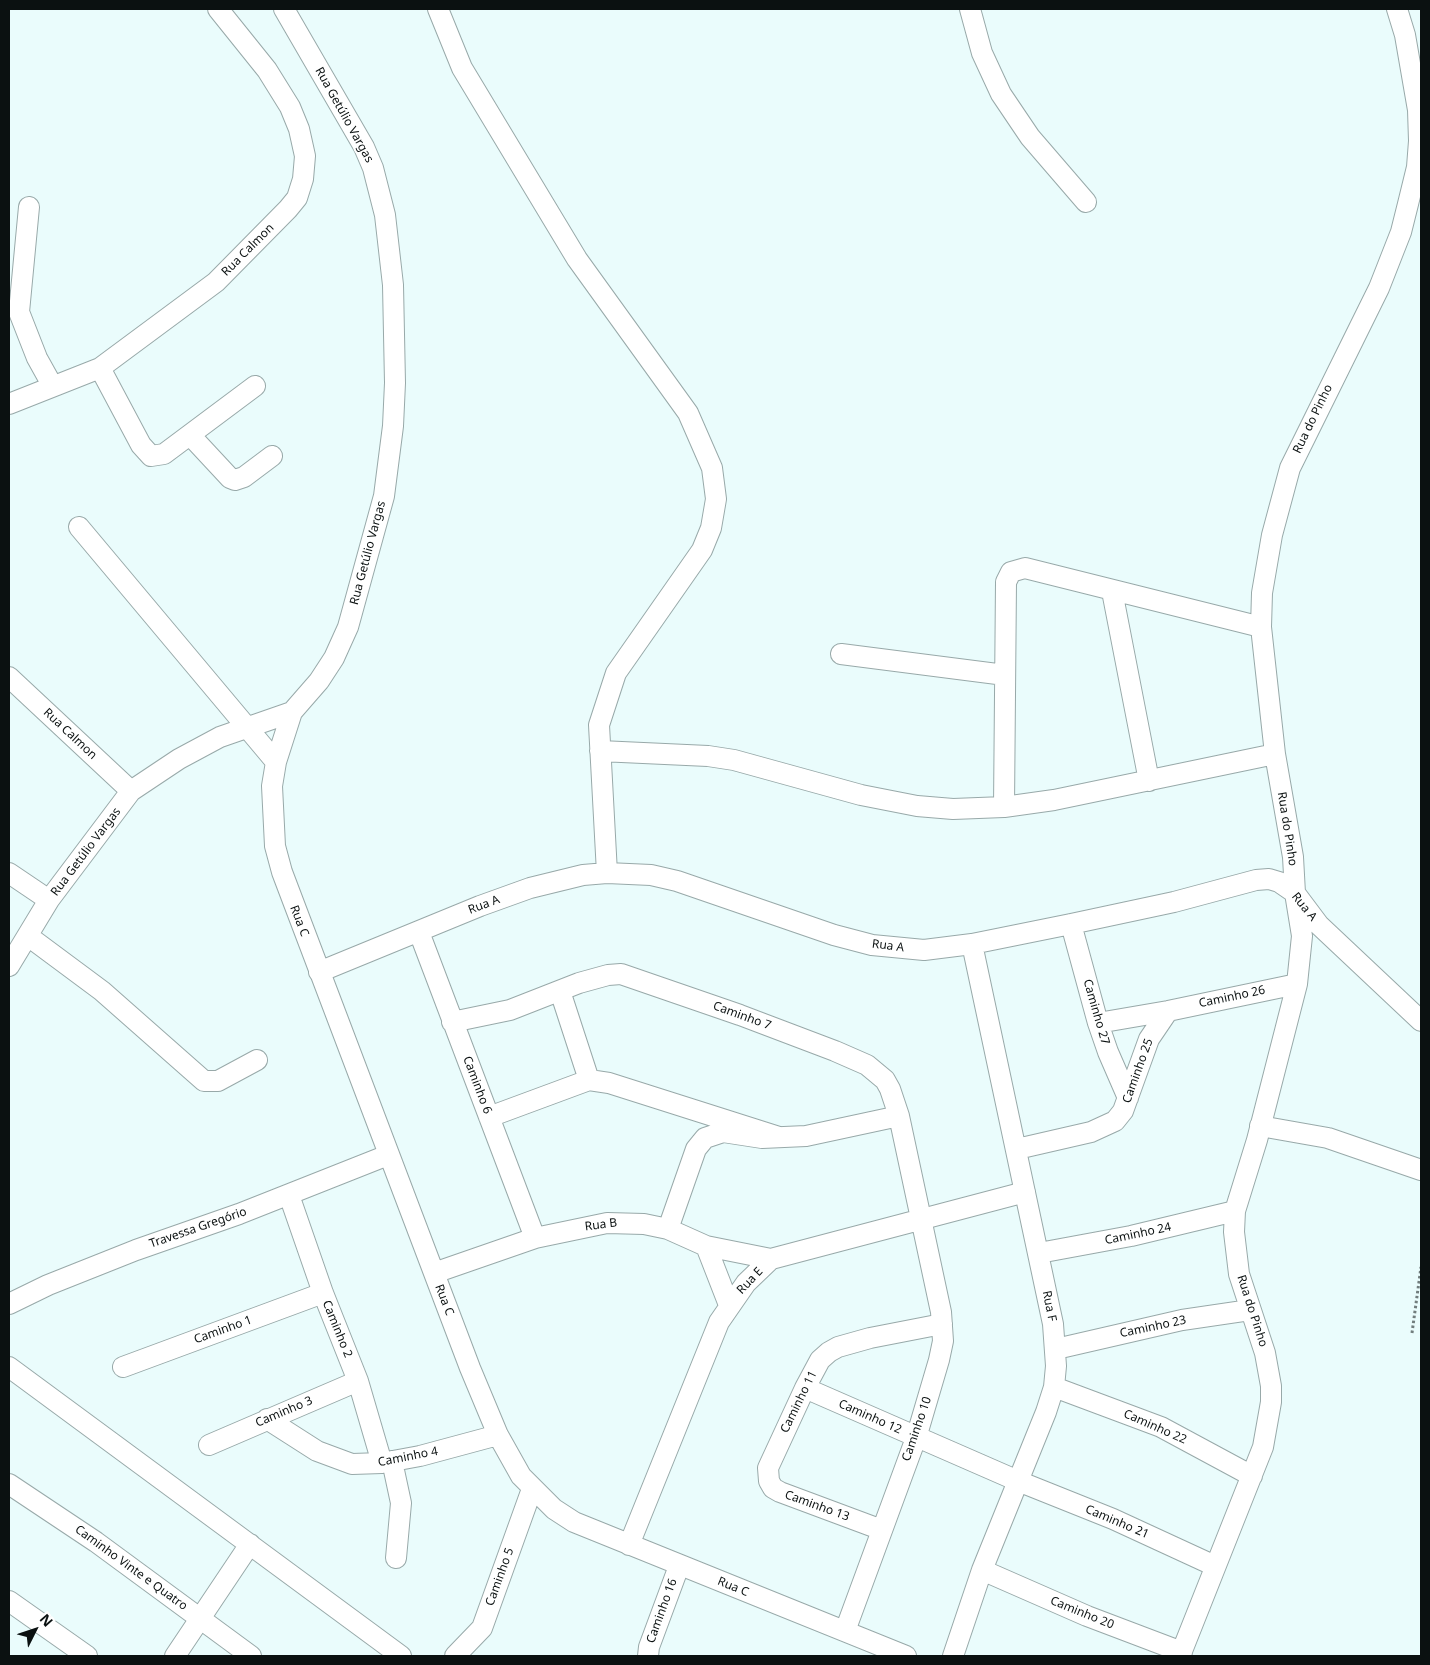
<!DOCTYPE html>
<html>
<head>
<meta charset="utf-8">
<style>
  body { margin:0 }
  #map { position:relative; width:1430px; height:1665px; overflow:hidden; background:#eafcfc; font-family:"Noto Sans",sans-serif }
  canvas { display:block }
  .frame { position:absolute; inset:0; border:10px solid #0b1111; pointer-events:none }
  .north { position:absolute; left:10px; top:1605px; width:50px; height:50px; -webkit-text-stroke:4px #fff; paint-order:stroke; rotate:49deg; font-size:14px; font-weight:700; line-height:20px; text-align:center; color:#0b1111 }
  .north::after { content:''; display:block; margin:auto; width:18px; height:22px; background:#0b1111; clip-path:polygon(50% 0,100% 100%,50% 72%,0 100%) }
</style>
</head>
<body>
<div id="map">
<canvas width="1430" height="1665"></canvas>
<div class="frame"></div>
<div class="north">N</div>
</div>
<script>
const context = document.querySelector('canvas').getContext('2d');
context.lineJoin = 'round';
function toPath(rows) {
  const path = new Path2D();
  for (const r of rows) {
    path.moveTo(r[0], r[1]);
    for (let i = 2; i < r.length; i += 2) path.lineTo(r[i], r[i + 1]);
  }
  return path;
}
function stroke(path, color, width, dash) {
  context.strokeStyle = color;
  context.lineWidth = width;
  context.lineCap = dash ? 'butt' : 'round';
  context.setLineDash(dash || []);
  context.stroke(path);
}
function label(font, color, halo, rows, align = 'center') {
  context.font = font + ' "Noto Sans",sans-serif';
  context.lineWidth = 4;
  context.setLineDash([]);
  context.textBaseline = 'middle';
  context.strokeStyle = halo;
  context.fillStyle = color;
  for (const [text, x, y, turn = 0] of rows) {
    context.save();
    context.translate(x, y);
    context.rotate((+turn || 0) * Math.PI / 180);
    context.textAlign = isNaN(turn) ? turn : align;
    if (halo) context.strokeText(text, 0, 0);
    context.fillText(text, 0, 0);
    context.restore();
  }
}
const path = toPath([
  [1412,1333,1421,1267]
]);
const minor = toPath([
  [438,9,462,68,577,259,688,413,712,468,716,499,711,528,702,550,616,673,599,725,607,873],
  [970,9,982,53,1001,94,1030,137,1086,202],
  [29,207,19,312,37,358,52,385],
  [100,368,141,445,151,456,164,454,255,386],
  [9,404,100,368,216,282,288,209,297,198,303,179,305,156,299,129,290,107,267,70,218,9],
  [190,435,230,478,235,480,244,477,272,456],
  [79,527,276,762],
  [1112,591,1149,781],
  [841,654,1005,675],
  [9,677,131,791],
  [292,712,276,762,272,786,275,846,282,872,470,1368,498,1435,521,1476,554,1509,574,1522,906,1656],
  [600,751,708,756,734,760,861,795,917,806,953,809,1004,807,1054,800,1275,754],
  [1004,807,1006,582,1011,572,1025,568,1261,627],
  [9,873,49,900],
  [1071,924,1098,1023,1108,1052,1128,1098],
  [419,932,535,1238],
  [28,936,102,991,204,1081,218,1081,257,1060],
  [9,966,49,900,131,791,179,759,220,737,292,712,319,681,334,658,348,627,384,496,393,426,395,383,393,285,385,215,373,168,364,147,284,9],
  [319,972,480,906,530,888,583,875,607,873,651,875,677,881,834,935,872,945,924,950,972,944,1071,924,1174,902,1256,880,1269,879,1279,882,1295,893,1319,925,1421,1021],
  [560,991,589,1080],
  [452,1022,510,1010,579,983,608,975,621,974,740,1015,835,1051,867,1065,885,1080,890,1089,899,1116,941,1312,943,1341,939,1360,916,1438,845,1631],
  [1098,1023,1168,1011,1297,984],
  [489,1117,589,1080,609,1083,779,1137],
  [1260,1126,1328,1138,1421,1170],
  [1017,1149,1091,1132,1115,1121,1123,1111,1149,1039,1168,1011],
  [289,1195,323,1293,358,1381,382,1463],
  [668,1229,696,1149,705,1138,723,1132,762,1138,806,1136,899,1116],
  [706,1246,729,1305],
  [1039,1253,1131,1236,1235,1211],
  [434,1273,535,1238,607,1223,644,1224,668,1229,706,1246,771,1259],
  [9,1304,48,1285,136,1250,239,1214,388,1155],
  [1056,1349,1182,1320,1250,1310],
  [9,1367,401,1656],
  [123,1367,323,1293],
  [1054,1387,1161,1427,1252,1476],
  [805,1388,1018,1481,1113,1519,1215,1566],
  [267,1419,317,1451,352,1464,382,1463,420,1456,498,1435],
  [209,1445,358,1381],
  [392,1461,401,1503,396,1558],
  [9,1484,96,1542,251,1656],
  [882,1530,780,1492,773,1488,769,1481,768,1468,805,1388,820,1360,829,1352,838,1347,870,1338,942,1324],
  [629,1545,719,1322,746,1283,771,1259,1025,1192],
  [982,1570,1087,1616,1182,1652],
  [9,1601,87,1656],
  [175,1656,250,1544],
  [455,1656,482,1628,532,1489],
  [648,1656,649,1647,679,1566],
  [953,1656,982,1570,1046,1412,1054,1387,1056,1366,1053,1324,972,944],
  [1180,1656,1263,1447,1271,1402,1271,1386,1265,1353,1239,1274,1234,1232,1235,1211,1257,1140,1297,984,1302,936,1295,893,1293,857,1275,754,1261,627,1262,593,1272,535,1290,468,1379,288,1401,232,1408,204,1417,167,1419,141,1418,110,1405,35,1397,9]
]);
const streetNames = [
  ["Rua Getúlio Vargas",344,115,61],
  ["Rua Calmon",248,250,-45],
  ["Rua do Pinho",1313,419,-64],
  ["Rua Getúlio Vargas",368,553,-75],
  ["Rua Calmon",70,734,43],
  ["Rua do Pinho",1287,829,81],
  ["Rua Getúlio Vargas",86,852,-53],
  ["Rua A",484,905,-21],
  ["Rua A",1304,907,51],
  ["Rua C",299,921,69],
  ["Rua A",888,946,7],
  ["Caminho 26",1232,997,-12],
  ["Caminho 27",1096,1012,74],
  ["Caminho 7",742,1016,20],
  ["Caminho 25",1138,1071,-70],
  ["Caminho 6",477,1085,69],
  ["Rua B",601,1225,-7],
  ["Travessa Gregório",198,1228,-19],
  ["Caminho 24",1138,1234,-12],
  ["Rua E",750,1281,-47],
  ["Rua C",444,1300,69],
  ["Rua F",1049,1306,79],
  ["Rua do Pinho",1252,1311,72],
  ["Caminho 23",1153,1327,-12],
  ["Caminho 2",337,1329,68],
  ["Caminho 1",223,1330,-20],
  ["Caminho 11",799,1402,-64],
  ["Caminho 3",284,1412,-23],
  ["Caminho 12",870,1417,24],
  ["Caminho 22",1155,1427,24],
  ["Caminho 10",917,1429,-71],
  ["Caminho 4",408,1457,-11],
  ["Caminho 13",817,1506,20],
  ["Caminho 21",1117,1522,23],
  ["Caminho Vinte e Quatro",131,1568,36],
  ["Caminho 5",500,1577,-70],
  ["Rua C",733,1587,22],
  ["Caminho 16",662,1611,-70],
  ["Caminho 20",1082,1613,22]
];
stroke(minor, '#98a9a9', 22);
stroke(path, '#717d7d', 3, [2.5, 2.5]);
stroke(minor, '#fff', 20);
label('12px', '#0b1111', '#fff', streetNames);
</script>
</body>
</html>
